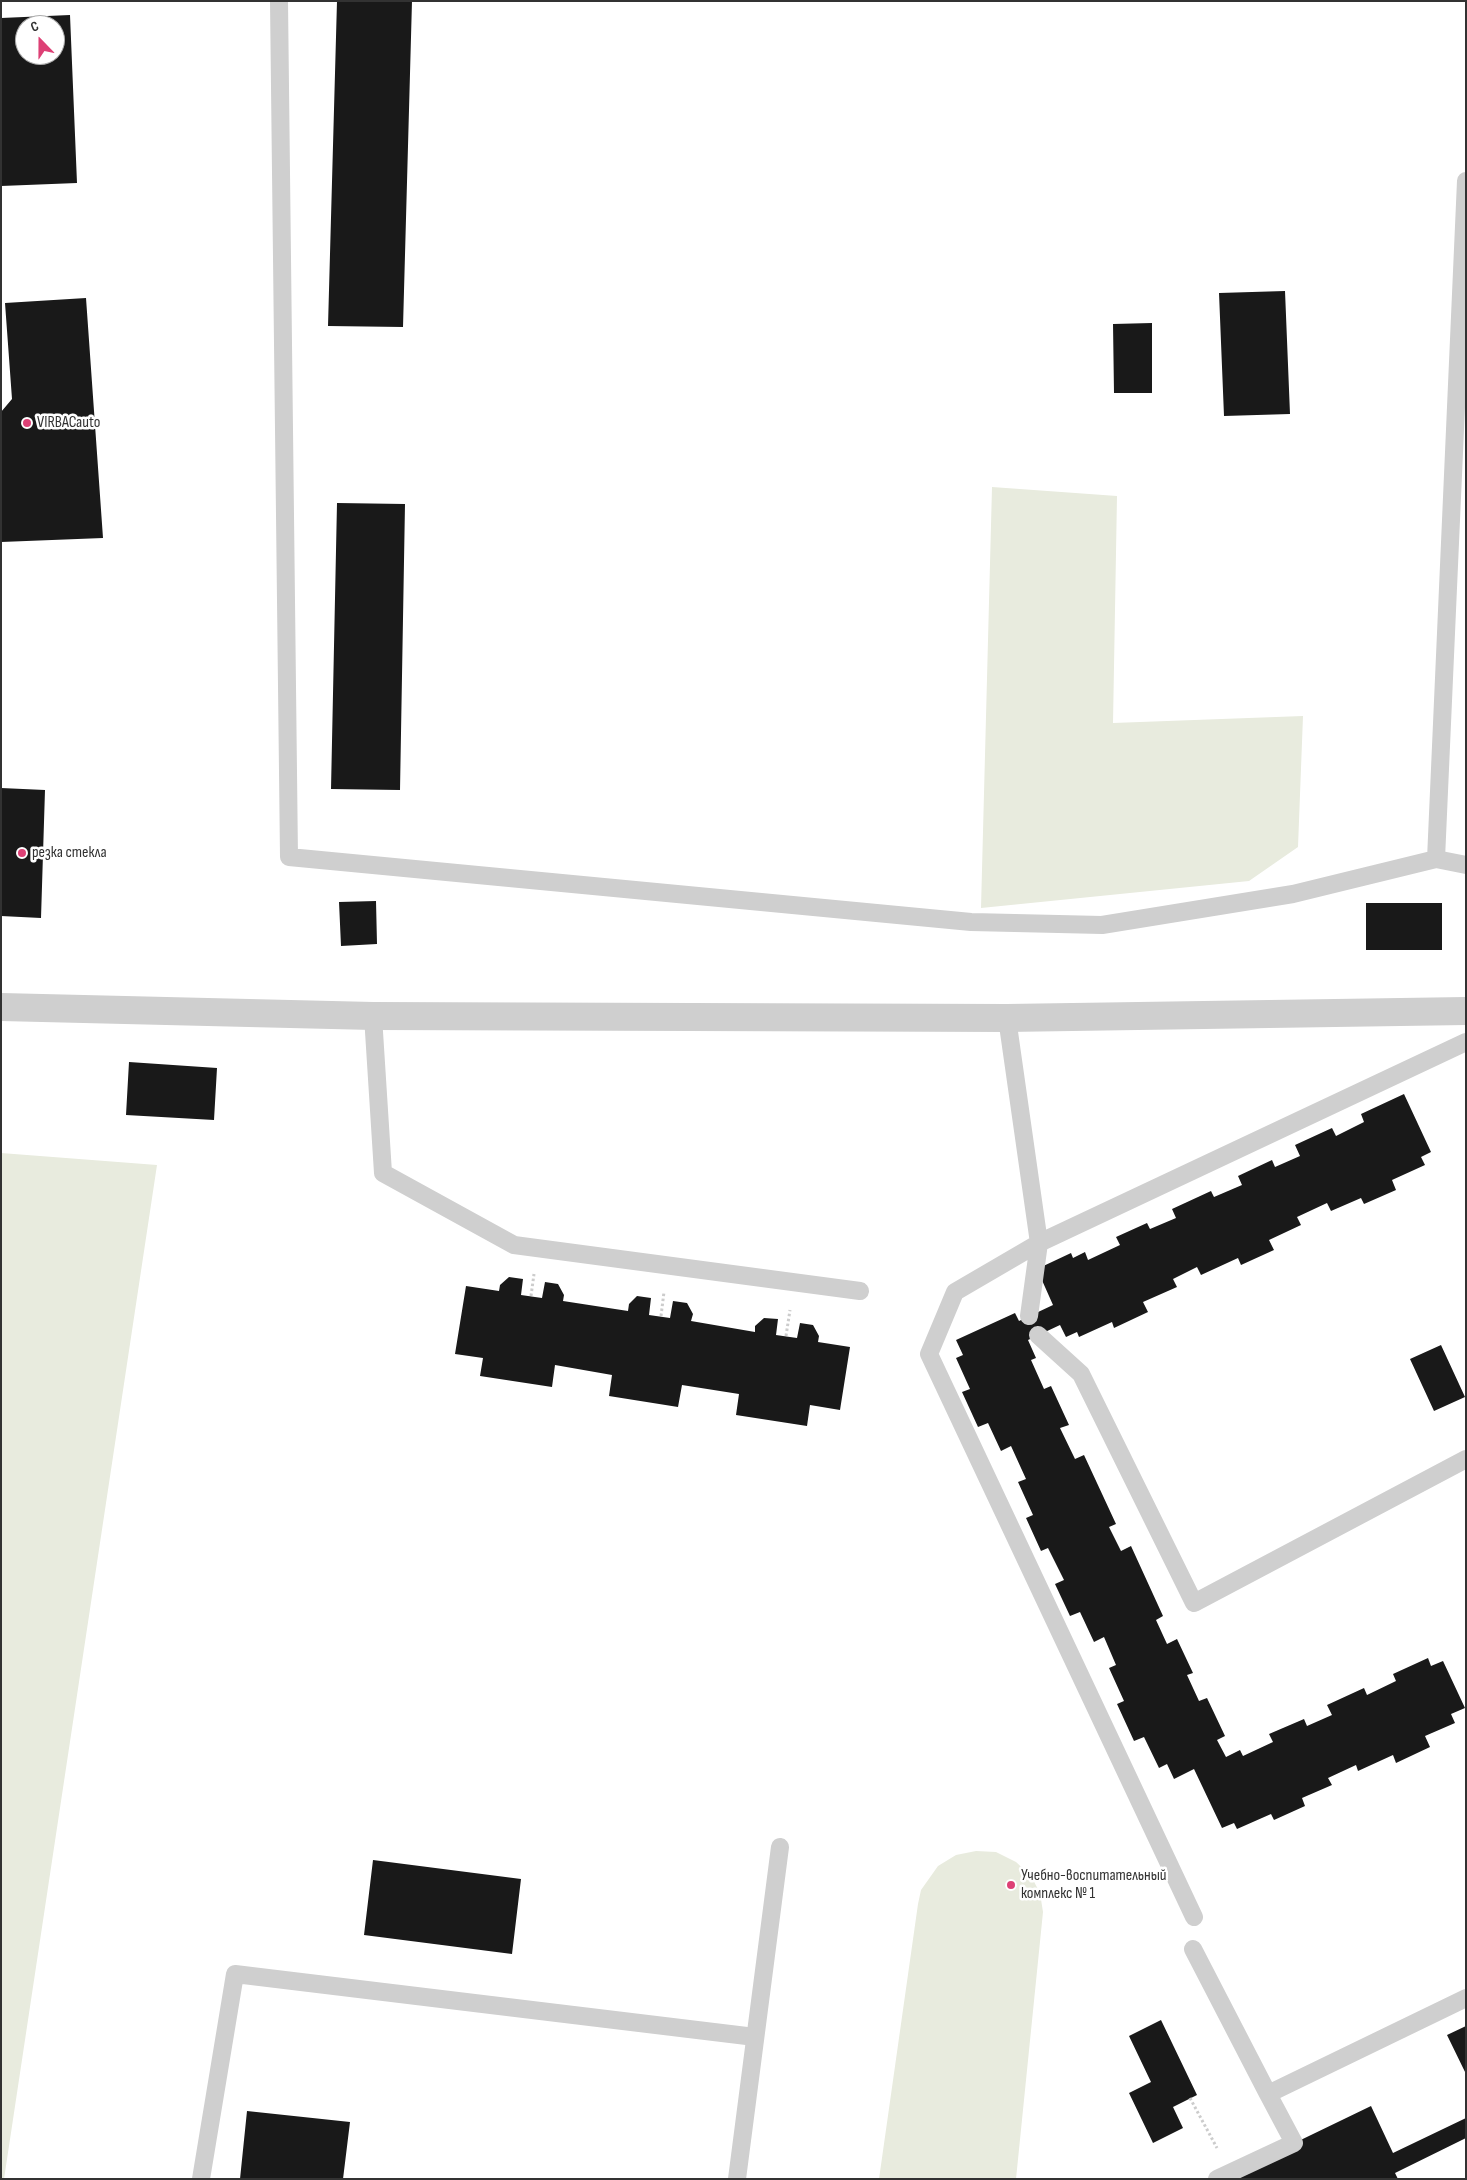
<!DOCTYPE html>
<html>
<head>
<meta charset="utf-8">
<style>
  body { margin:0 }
  #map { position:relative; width:1467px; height:2180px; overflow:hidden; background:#fff; font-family:"Sofia Sans Condensed",sans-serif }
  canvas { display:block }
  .frame { position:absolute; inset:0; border:2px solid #323232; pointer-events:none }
  .north { position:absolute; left:15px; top:15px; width:50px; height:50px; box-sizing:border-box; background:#fff; border:1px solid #adadad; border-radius:50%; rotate:338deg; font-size:14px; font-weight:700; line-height:20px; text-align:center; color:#323232 }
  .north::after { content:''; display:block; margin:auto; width:18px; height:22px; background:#dd4075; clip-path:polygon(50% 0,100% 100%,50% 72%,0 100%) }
</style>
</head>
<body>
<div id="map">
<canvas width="1467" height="2180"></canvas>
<div class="frame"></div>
<div class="north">С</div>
</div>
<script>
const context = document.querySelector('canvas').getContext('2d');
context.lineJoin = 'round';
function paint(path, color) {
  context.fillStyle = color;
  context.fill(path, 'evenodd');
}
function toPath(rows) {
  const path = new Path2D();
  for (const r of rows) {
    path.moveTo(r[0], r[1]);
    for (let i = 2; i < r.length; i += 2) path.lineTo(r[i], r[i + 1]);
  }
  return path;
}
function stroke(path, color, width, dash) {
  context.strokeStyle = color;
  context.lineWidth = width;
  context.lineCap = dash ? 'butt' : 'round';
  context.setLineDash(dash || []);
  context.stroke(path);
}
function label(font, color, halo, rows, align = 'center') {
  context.font = font + ' "Sofia Sans Condensed",sans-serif';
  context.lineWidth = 5;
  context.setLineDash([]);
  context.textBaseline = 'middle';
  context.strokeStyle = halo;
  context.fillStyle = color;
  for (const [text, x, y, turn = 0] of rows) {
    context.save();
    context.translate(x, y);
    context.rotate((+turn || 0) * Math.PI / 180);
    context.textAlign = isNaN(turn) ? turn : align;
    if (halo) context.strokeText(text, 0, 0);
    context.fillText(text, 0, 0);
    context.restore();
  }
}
const green = toPath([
  [992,487,1117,496,1113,723,1303,716,1298,847,1249,881,981,908],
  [1,1153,157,1165,4,2179,1,2179],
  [976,1851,996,1852,1016,1862,1031,1876,1040,1893,1043,1912,1016,2179,879,2179,918,1904,921,1890,938,1866,956,1855]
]);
const building = toPath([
  [337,1,412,1,403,327,328,326],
  [70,15,77,183,1,186,1,18],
  [25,25,55,25,55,55,25,55],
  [1285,291,1290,414,1224,416,1219,293],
  [86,298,103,538,1,542,1,412,12,399,5,303],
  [1152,323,1152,393,1114,393,1113,324],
  [337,503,405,504,400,790,331,789],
  [1,788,45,790,41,918,1,916],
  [376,901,377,944,341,946,339,902],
  [1366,903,1442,903,1442,950,1366,950],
  [129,1062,217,1068,214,1120,126,1115],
  [1404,1094,1431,1152,1421,1157,1425,1165,1392,1180,1396,1190,1364,1204,1361,1198,1331,1211,1327,1203,1297,1217,1301,1225,1269,1240,1274,1250,1241,1265,1238,1258,1201,1275,1197,1267,1173,1279,1177,1287,1143,1302,1148,1312,1114,1328,1112,1322,1079,1337,1077,1332,1066,1337,1060,1325,1028,1340,1036,1358,1031,1360,1044,1389,1051,1386,1069,1425,1060,1428,1075,1459,1084,1455,1116,1524,1109,1527,1121,1551,1131,1546,1163,1616,1156,1620,1167,1644,1177,1639,1193,1673,1187,1675,1199,1701,1207,1698,1225,1736,1217,1740,1226,1757,1240,1750,1243,1756,1273,1742,1269,1734,1304,1719,1307,1726,1332,1715,1327,1705,1364,1688,1367,1695,1396,1681,1393,1674,1428,1658,1431,1666,1443,1661,1465,1708,1451,1714,1455,1723,1425,1736,1430,1747,1396,1763,1393,1755,1358,1771,1356,1765,1328,1778,1332,1785,1302,1798,1305,1806,1274,1820,1271,1814,1237,1829,1234,1823,1222,1828,1194,1769,1174,1779,1167,1764,1159,1768,1144,1737,1134,1741,1117,1704,1124,1701,1109,1668,1116,1665,1104,1637,1094,1642,1080,1612,1070,1616,1055,1584,1064,1580,1048,1548,1041,1551,1026,1518,1033,1515,1018,1482,1026,1479,1011,1446,1001,1451,988,1423,978,1427,962,1392,970,1389,956,1358,963,1355,956,1340,1015,1313,1019,1321,1053,1305,1037,1269,1071,1253,1073,1258,1085,1252,1088,1260,1120,1245,1116,1237,1147,1223,1150,1229,1176,1218,1172,1209,1211,1191,1214,1197,1242,1185,1238,1176,1272,1160,1275,1167,1300,1156,1295,1145,1332,1128,1336,1136,1364,1122,1361,1114],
  [509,1277,523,1279,521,1295,542,1298,545,1282,558,1284,564,1295,563,1301,628,1311,629,1304,637,1296,651,1298,649,1315,670,1318,673,1301,687,1303,693,1314,691,1321,755,1332,755,1326,764,1318,778,1319,776,1335,797,1338,800,1323,813,1325,819,1336,818,1342,850,1347,840,1410,810,1405,807,1426,736,1415,739,1394,682,1385,678,1407,609,1396,612,1375,555,1365,552,1387,480,1376,483,1358,455,1354,466,1286,499,1291,500,1285],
  [1441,1345,1465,1397,1434,1411,1410,1359],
  [373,1860,521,1879,512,1954,364,1935],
  [1161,2020,1197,2095,1173,2107,1183,2128,1153,2143,1129,2093,1151,2082,1129,2036],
  [1466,2026,1466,2074,1447,2035],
  [1371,2106,1393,2153,1466,2118,1466,2138,1395,2173,1398,2179,1220,2179],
  [247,2111,350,2122,343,2179,240,2179]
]);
const path = toPath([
  [531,1296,534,1274],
  [661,1316,664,1292],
  [786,1336,790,1310],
  [1190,2098,1217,2148]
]);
const service = toPath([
  [279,1,289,857,971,922,1102,925,1293,894,1436,859],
  [1466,181,1436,859,1466,865],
  [373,1016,383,1173,514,1245,860,1291],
  [1007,1018,1039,1243,1029,1316],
  [1038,1335,1081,1374,1194,1603,1466,1459],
  [1194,1917,929,1354,955,1292,1039,1243,1466,1042],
  [1193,1949,1268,2094,1466,1998],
  [201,2179,235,1974,755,2037],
  [737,2179,780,1847],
  [1217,2179,1294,2143,1268,2094]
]);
const minor = toPath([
  [1,1007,373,1016,1007,1018,1466,1011]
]);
const markers = [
  [27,423,5,"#dd4075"],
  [22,853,5,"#dd4075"],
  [1011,1885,5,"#dd4075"]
];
const poiNames = [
  ["VIRBACauto",37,423],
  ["резка стекла",32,853],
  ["Учебно-воспитательный",1021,1876],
  ["комплекс № 1",1021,1894]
];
paint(green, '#e8ebde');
paint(building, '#191919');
stroke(path, '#ccc', 3, [2.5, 2.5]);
stroke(service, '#cfcfcf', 18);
stroke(minor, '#cfcfcf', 28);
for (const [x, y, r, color] of markers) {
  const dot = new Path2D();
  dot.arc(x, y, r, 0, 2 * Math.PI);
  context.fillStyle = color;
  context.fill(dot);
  stroke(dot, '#fff', 2);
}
label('16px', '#323232', '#fff', poiNames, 'left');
</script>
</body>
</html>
